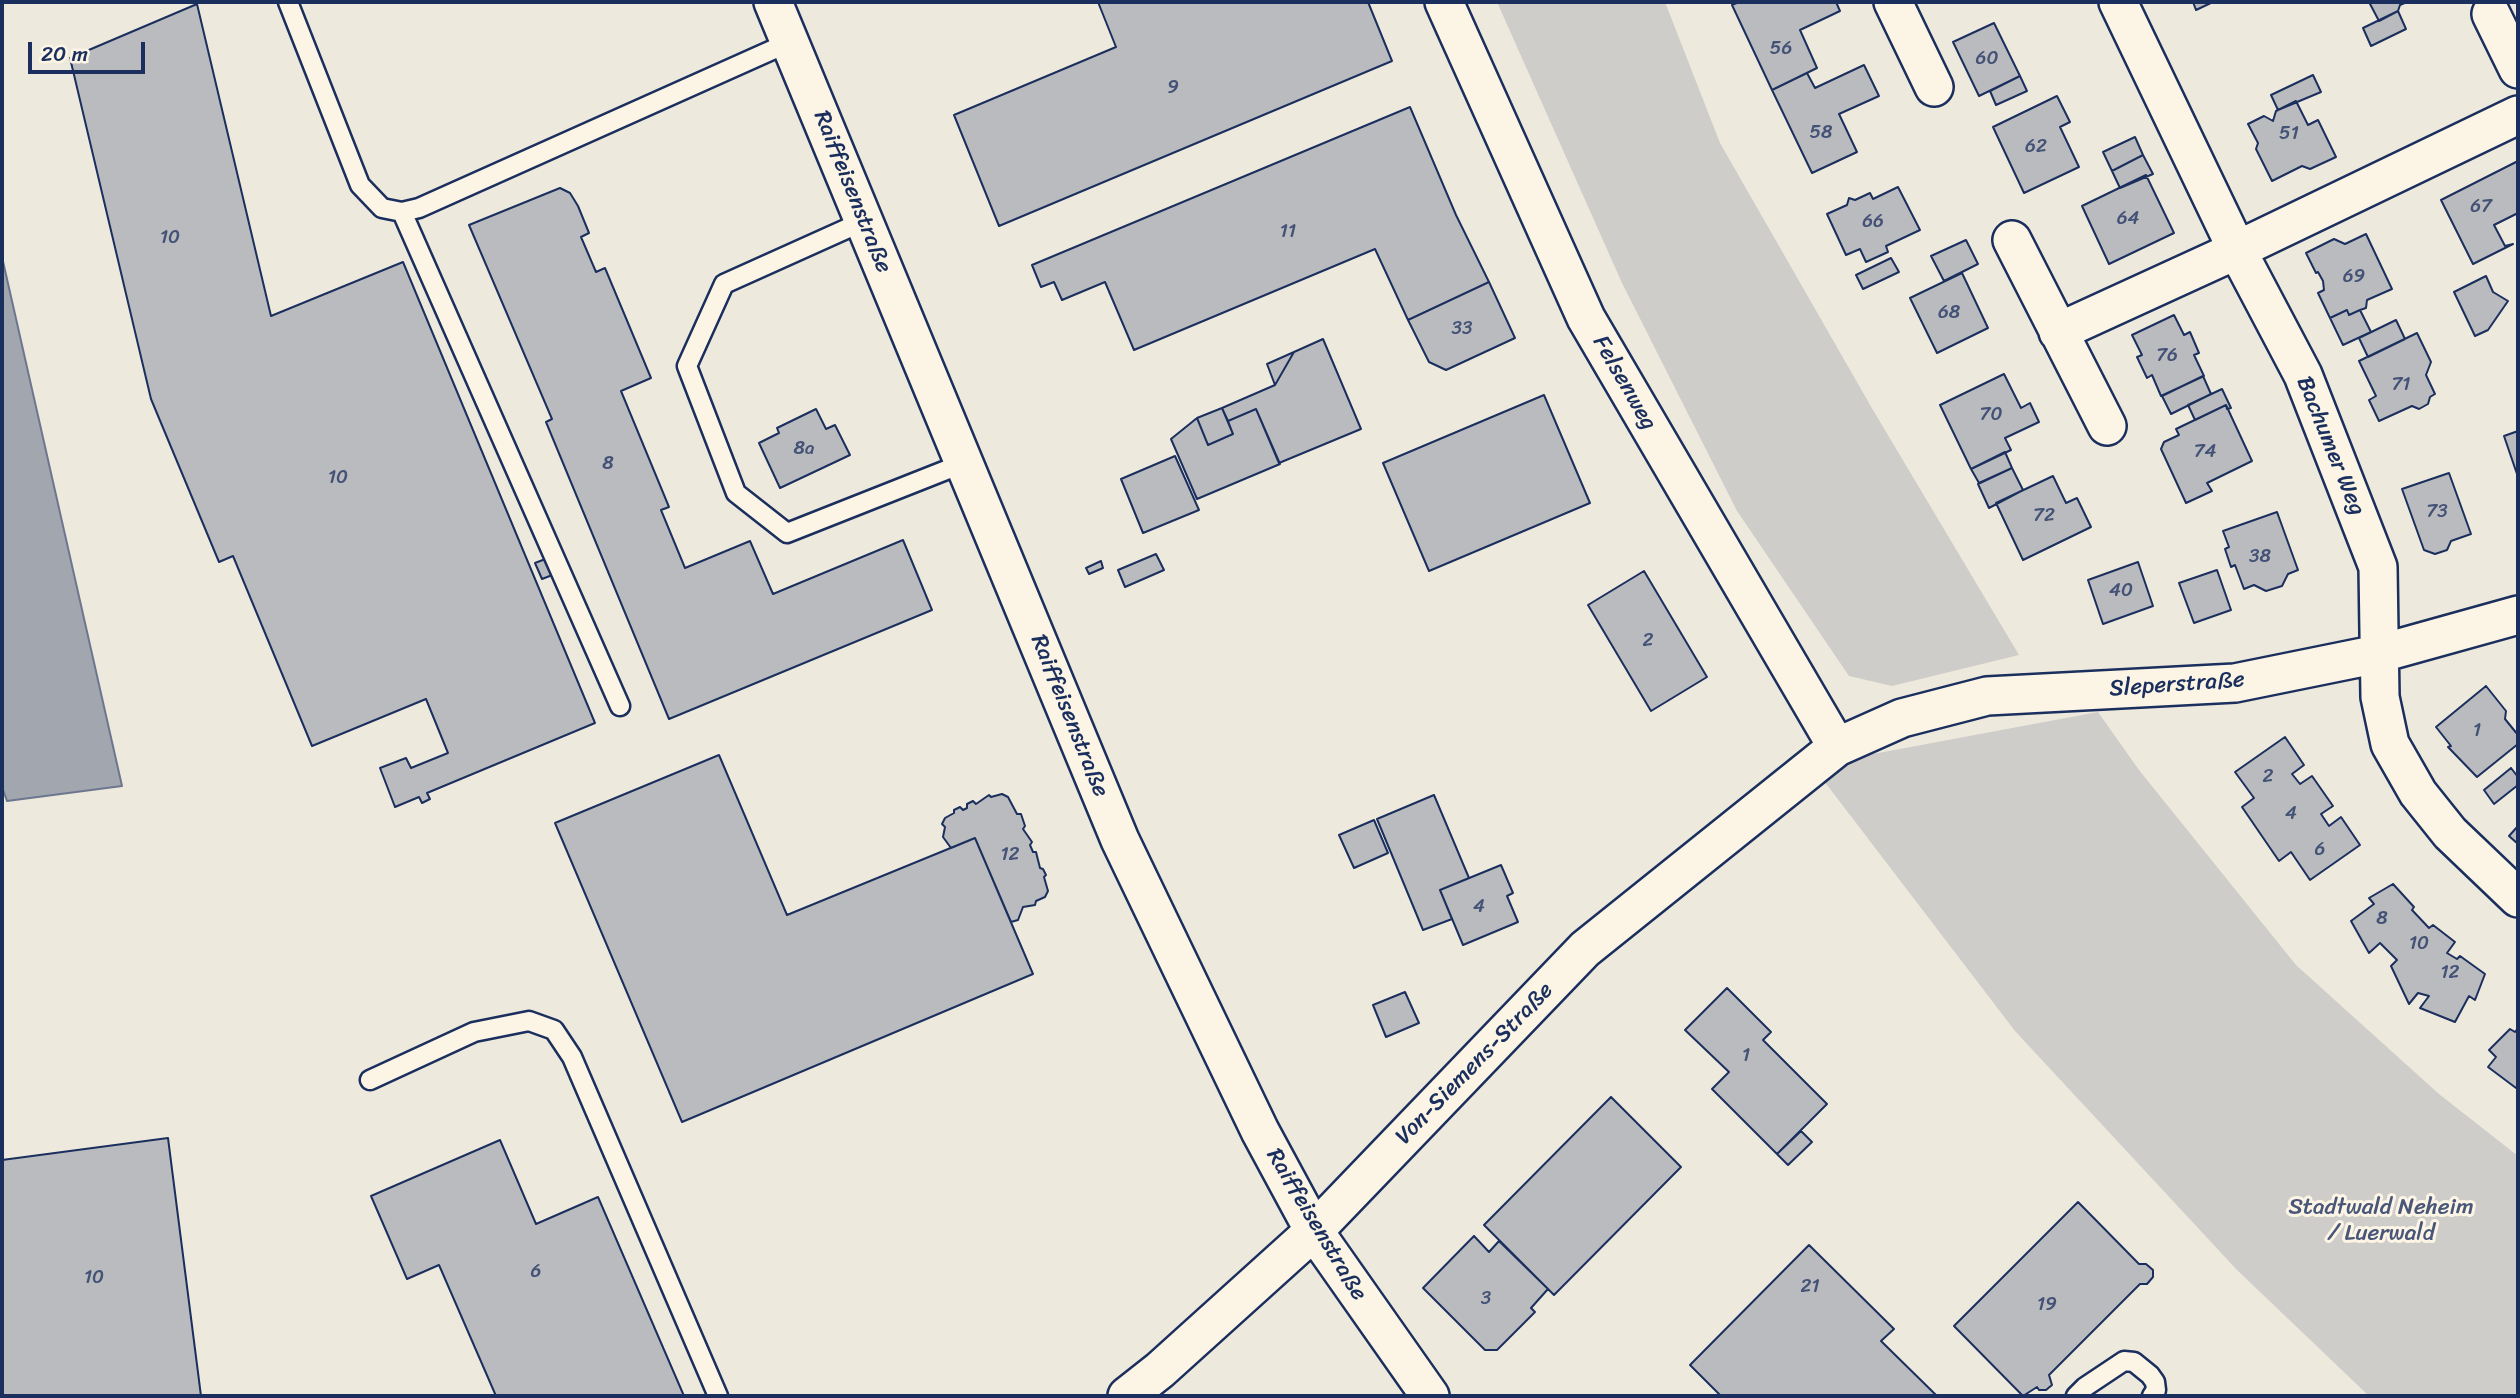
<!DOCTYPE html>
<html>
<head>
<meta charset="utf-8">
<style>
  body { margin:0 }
  #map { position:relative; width:2520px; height:1398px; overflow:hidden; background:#eee9dd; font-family:Sriracha,sans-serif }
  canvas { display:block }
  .frame { position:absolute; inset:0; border:4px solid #1b2f5e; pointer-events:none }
  .scale { position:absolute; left:28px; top:42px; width:117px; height:32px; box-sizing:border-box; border:4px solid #1b2f5e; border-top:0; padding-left:9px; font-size:21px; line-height:24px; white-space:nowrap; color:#1b2f5e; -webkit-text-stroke:5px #fcf5e5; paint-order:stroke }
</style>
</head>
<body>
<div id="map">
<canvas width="2520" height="1398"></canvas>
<div class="frame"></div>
<div class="scale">20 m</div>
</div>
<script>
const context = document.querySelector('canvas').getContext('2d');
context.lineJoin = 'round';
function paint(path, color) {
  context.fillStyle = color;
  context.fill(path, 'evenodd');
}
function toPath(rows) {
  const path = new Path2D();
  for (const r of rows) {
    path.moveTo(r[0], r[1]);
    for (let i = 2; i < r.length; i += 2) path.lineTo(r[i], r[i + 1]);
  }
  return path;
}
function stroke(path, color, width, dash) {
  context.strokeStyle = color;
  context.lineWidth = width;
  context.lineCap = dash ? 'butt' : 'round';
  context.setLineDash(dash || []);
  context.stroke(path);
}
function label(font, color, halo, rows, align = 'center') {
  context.font = font + ' Sriracha,sans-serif';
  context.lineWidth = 6;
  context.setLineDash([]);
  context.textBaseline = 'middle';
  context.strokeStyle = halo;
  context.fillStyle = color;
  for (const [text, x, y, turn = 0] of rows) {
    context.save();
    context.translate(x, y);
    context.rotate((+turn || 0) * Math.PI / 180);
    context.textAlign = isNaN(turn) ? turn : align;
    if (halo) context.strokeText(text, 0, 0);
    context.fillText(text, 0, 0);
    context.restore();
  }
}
const green = toPath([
  [1497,2,1665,2,1720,143,1873,410,2019,655,1892,686,1849,676,1737,511,1622,283],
  [2098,712,2139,770,2296,965,2439,1094,2518,1156,2518,1396,2369,1396,2237,1270,2015,1031,1824,781,1846,759]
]);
const water = toPath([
  [2,257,122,786,7,801,2,787,2,257]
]);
const building = toPath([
  [1098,2,1368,2,1392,61,999,226,954,115,1116,47,1098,2],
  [1739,2,1836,2,1840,11,1800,30,1817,68,1772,90,1732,5,1739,2],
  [2193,2,2213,2,2196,10,2193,2],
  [2369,2,2407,2,2400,5,2398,11,2379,21,2369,2],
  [197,4,271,316,403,262,595,723,427,793,430,799,422,803,419,797,395,807,380,768,406,758,411,768,448,753,426,699,312,746,233,556,219,562,151,399,70,58,197,4],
  [2398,11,2406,29,2371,46,2363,28,2398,11],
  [1994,23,2020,76,1979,96,1953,42,1994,23],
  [1864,65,1879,96,1839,114,1857,152,1812,173,1772,90,1807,73,1815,88,1864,65],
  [2313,75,2321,92,2278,110,2271,95,2313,75],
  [2020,76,2027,91,1996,105,1990,91,2020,76],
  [2057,96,2070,122,2060,127,2079,167,2024,193,1993,127,2057,96],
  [2296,101,2308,125,2318,120,2336,157,2310,169,2302,166,2272,181,2256,149,2258,143,2248,124,2264,116,2273,121,2276,111,2296,101],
  [1410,107,1456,215,1489,282,1408,320,1375,249,1134,350,1105,282,1062,300,1054,282,1041,287,1032,265,1410,107],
  [2135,137,2143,155,2112,171,2103,152,2135,137],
  [2143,155,2153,174,2120,188,2112,171,2143,155],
  [2518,161,2518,213,2494,225,2505,246,2513,244,2473,264,2441,200,2518,161],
  [2146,175,2174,233,2109,264,2082,206,2146,175],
  [1898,187,1920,230,1886,246,1888,252,1866,262,1860,249,1846,255,1827,214,1847,205,1849,198,1855,200,1870,193,1873,199,1898,187],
  [560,188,570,193,578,206,589,233,581,237,596,272,605,268,651,378,621,391,669,507,661,510,685,568,750,541,773,594,903,540,932,610,669,719,546,422,552,419,469,225,560,188],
  [2366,234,2392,289,2367,300,2366,308,2360,310,2349,315,2347,310,2330,318,2318,293,2324,290,2323,281,2318,272,2316,273,2306,253,2334,239,2345,244,2366,234],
  [1966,240,1978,264,1944,281,1931,256,1966,240],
  [1891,258,1899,272,1863,289,1856,275,1891,258],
  [1962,273,1988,328,1937,353,1910,298,1962,273],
  [2486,276,2493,292,2508,301,2488,330,2475,336,2454,292,2486,276],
  [1489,282,1515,338,1446,370,1429,362,1408,320,1489,282],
  [2347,310,2349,315,2360,310,2371,332,2343,345,2330,318,2347,310],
  [2174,315,2184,335,2190,332,2199,353,2194,355,2204,376,2161,396,2152,375,2147,378,2137,357,2142,355,2132,335,2174,315],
  [2396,320,2405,339,2368,357,2359,338,2396,320],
  [2417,333,2431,362,2426,375,2435,394,2430,397,2428,404,2419,409,2412,406,2379,421,2369,400,2376,396,2359,361,2417,333],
  [1323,339,1361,429,1279,463,1256,409,1228,421,1222,408,1275,385,1294,352,1323,339],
  [1294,352,1275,385,1267,364,1294,352],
  [2004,374,2021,408,2030,403,2039,422,2005,438,2011,450,1971,469,1940,405,2004,374],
  [2203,376,2211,394,2171,414,2162,396,2203,376],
  [2222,389,2231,408,2227,409,2226,405,2195,420,2188,405,2222,389],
  [1544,395,1590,503,1429,571,1383,463,1544,395],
  [2226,405,2252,461,2207,483,2212,491,2186,503,2161,449,2164,442,2179,435,2176,429,2226,405],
  [1222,408,1233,434,1208,445,1197,418,1222,408],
  [816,409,826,429,835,425,850,455,780,488,759,443,779,433,777,428,816,409],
  [1256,409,1280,464,1197,499,1171,439,1197,418,1208,445,1233,434,1228,421,1256,409],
  [2518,431,2518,477,2504,436,2518,431],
  [2005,452,2012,468,1979,483,1971,469,2005,452],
  [1175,456,1199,510,1143,533,1121,479,1175,456],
  [2012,468,2023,490,1989,508,1978,484,2012,468],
  [2449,473,2471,534,2451,541,2447,550,2435,554,2424,550,2402,489,2449,473],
  [2053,476,2066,503,2077,498,2091,527,2023,560,1996,503,2053,476],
  [2277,512,2298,570,2288,574,2282,586,2266,591,2254,585,2244,589,2235,565,2231,567,2225,549,2229,547,2223,531,2277,512],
  [1156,554,1164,570,1125,587,1118,570,1156,554],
  [548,558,555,574,542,579,535,563,548,558],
  [1101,561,1103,568,1089,574,1086,568,1101,561],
  [2138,562,2153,606,2103,624,2088,580,2138,562],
  [2217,570,2231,610,2194,623,2179,583,2217,570],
  [1644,571,1707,677,1651,711,1588,605,1644,571],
  [2486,686,2506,711,2505,719,2518,735,2518,744,2477,777,2448,747,2451,746,2436,727,2486,686],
  [2285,737,2304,765,2292,774,2300,784,2312,776,2333,806,2321,814,2329,826,2341,817,2360,845,2310,880,2291,852,2279,861,2242,807,2254,798,2235,772,2285,737],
  [719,755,787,915,975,838,1033,974,682,1122,555,823,719,755],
  [2511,768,2518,777,2518,785,2494,804,2484,790,2511,768],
  [1002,794,1008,797,1017,814,1021,814,1025,826,1023,829,1032,842,1030,845,1033,852,1036,852,1040,868,1043,869,1046,875,1044,877,1048,891,1045,897,1036,901,1035,905,1023,907,1018,920,1011,922,975,838,951,848,943,837,945,827,942,824,945,818,954,813,954,810,960,807,963,810,967,808,967,804,973,801,976,804,989,795,991,797,1002,794],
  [1434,795,1469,878,1440,890,1452,919,1423,930,1377,819,1434,795],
  [1374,820,1388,853,1354,868,1339,835,1374,820],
  [2518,826,2518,844,2509,836,2518,826],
  [1501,865,1513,893,1507,896,1518,922,1463,945,1440,890,1501,865],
  [2393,884,2414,907,2412,910,2429,928,2433,925,2455,942,2447,953,2457,959,2460,956,2485,974,2475,1000,2469,996,2455,1022,2420,1008,2429,996,2418,993,2409,1004,2391,966,2397,960,2380,943,2369,953,2351,921,2374,904,2369,898,2393,884],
  [1727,988,1771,1032,1763,1040,1827,1104,1777,1154,1712,1089,1729,1072,1685,1030,1727,988],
  [1405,992,1419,1023,1386,1037,1373,1005,1405,992],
  [2518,1028,2518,1085,2516,1088,2488,1067,2496,1057,2489,1050,2510,1029,2515,1032,2518,1028],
  [1611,1097,1681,1167,1554,1295,1484,1225,1611,1097],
  [1801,1131,1812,1142,1788,1165,1777,1154,1801,1131],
  [168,1138,201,1396,2,1396,2,1160,168,1138],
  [500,1140,536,1224,598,1197,684,1396,496,1396,439,1265,407,1279,371,1196,500,1140],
  [2078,1202,2139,1264,2146,1264,2153,1270,2153,1277,2147,1284,2140,1284,2049,1375,2052,1385,2046,1390,2039,1390,2037,1387,2023,1396,1954,1326,2078,1202],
  [1474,1236,1489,1252,1499,1241,1548,1289,1531,1308,1535,1312,1497,1350,1485,1350,1423,1288,1474,1236],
  [1809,1245,1894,1329,1881,1341,1937,1396,1721,1396,1690,1365,1809,1245]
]);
const service = toPath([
  [288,2,360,185,382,208,402,212,419,208,790,42],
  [402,212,620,706],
  [864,221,724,284,687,366,736,493,787,533,964,463],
  [370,1080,474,1032,529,1021,554,1030,572,1057,718,1396],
  [2076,1396,2085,1387,2124,1361,2134,1362,2150,1375,2155,1382,2156,1390,2152,1396]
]);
const minor = toPath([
  [773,2,1120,840,1260,1131,1314,1231,1430,1396],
  [1444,2,1586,318,1837,747],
  [1893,2,1934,87],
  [2118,2,2237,250,2303,375,2378,567,2380,697,2390,744,2418,793,2450,833,2518,898],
  [2491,14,2518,69],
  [2012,240,2107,426],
  [2058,332,2237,250,2518,115],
  [1127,1396,1160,1370,1314,1231,1585,949,1837,747,1902,718,1987,696,2235,683,2378,654,2518,615]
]);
const numberNames = [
  ["56",1781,49],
  ["60",1987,59],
  ["9",1173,88],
  ["58",1821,133],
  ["51",2289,134],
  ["62",2036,147],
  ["67",2481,207],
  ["64",2128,219],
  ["66",1873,222],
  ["11",1288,232],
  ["10",170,238],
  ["69",2354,277],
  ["68",1949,313],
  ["33",1462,329],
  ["76",2167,356],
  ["71",2401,385],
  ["70",1991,415],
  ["8a",804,449],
  ["74",2205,452],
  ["8",608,464],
  ["10",338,478],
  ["73",2437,512],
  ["72",2044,516],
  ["38",2260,557],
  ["40",2121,591],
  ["2",1648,641],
  ["1",2477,731],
  ["2",2268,777],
  ["4",2291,814],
  ["6",2320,850],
  ["12",1010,855],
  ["4",1479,907],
  ["8",2382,919],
  ["10",2419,944],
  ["12",2450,973],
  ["1",1746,1056],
  ["6",536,1272],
  ["10",94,1278],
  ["21",1810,1287],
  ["3",1486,1299],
  ["19",2047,1305]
];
const streetNames = [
  ["Raiffeisenstraße",852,192,68],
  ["Felsenweg",1624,383,60],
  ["Bachumer Weg",2330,446,68],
  ["Sleperstraße",2177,685,-4],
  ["Raiffeisenstraße",1069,716,68],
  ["Von-Siemens-Straße",1475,1064,-46],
  ["Raiffeisenstraße",1316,1225,59]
];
const parkNames = [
  ["Stadtwald Neheim",2381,1208],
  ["/ Luerwald",2381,1234]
];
paint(green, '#cfcdca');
paint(water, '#a2a7af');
stroke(water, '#6c778f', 2);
paint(building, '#babbbe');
stroke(building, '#1b2f5e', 2);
stroke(service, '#1b2f5e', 23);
stroke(minor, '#1b2f5e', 42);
stroke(service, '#fcf5e5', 18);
stroke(minor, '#fcf5e5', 37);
label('19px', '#435276', null, numberNames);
label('23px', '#1b2f5e', '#fcf5e5', streetNames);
label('23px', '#485679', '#fcf5e5', parkNames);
</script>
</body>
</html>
